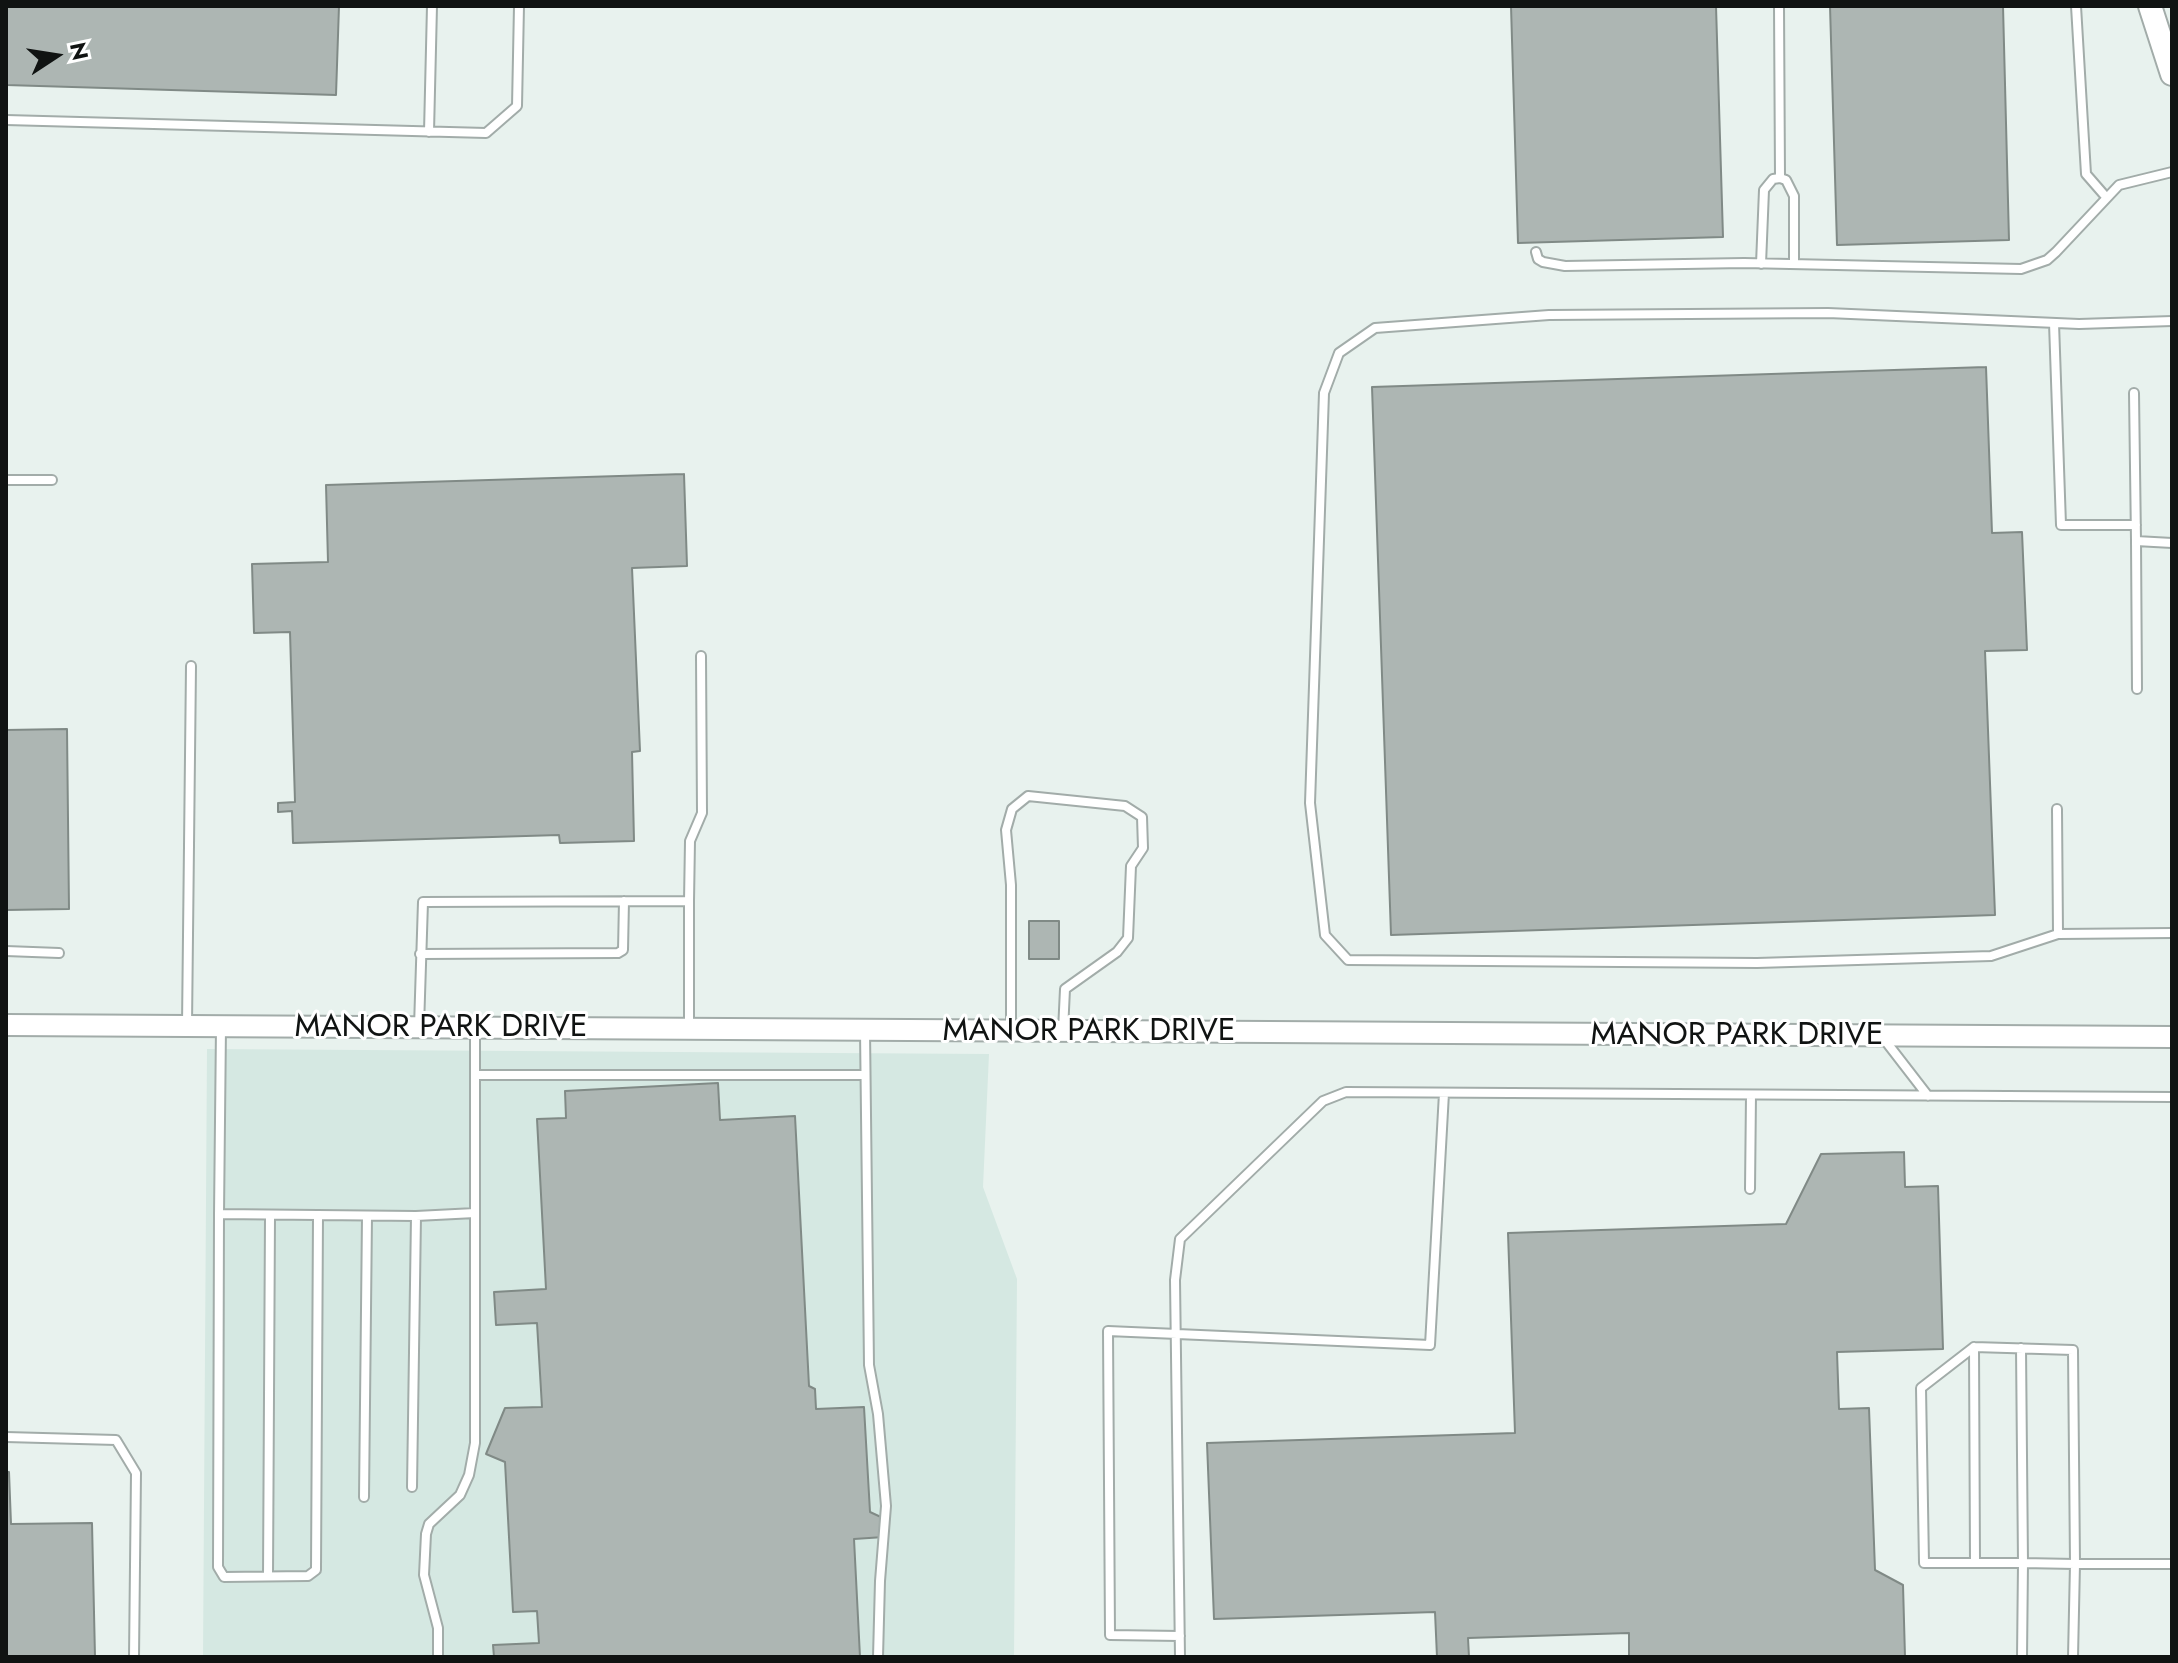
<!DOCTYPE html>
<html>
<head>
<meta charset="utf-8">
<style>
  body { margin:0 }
  #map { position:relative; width:2178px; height:1663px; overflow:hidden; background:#e8f2ee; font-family:Jost,sans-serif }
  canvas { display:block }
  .frame { position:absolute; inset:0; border:8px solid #101312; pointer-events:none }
  .north { position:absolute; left:16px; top:16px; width:80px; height:80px; -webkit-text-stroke:6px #fff; paint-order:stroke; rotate:78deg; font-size:22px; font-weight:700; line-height:32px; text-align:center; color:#101312 }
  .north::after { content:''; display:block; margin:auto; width:28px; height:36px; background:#101312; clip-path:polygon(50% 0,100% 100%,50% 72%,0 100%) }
</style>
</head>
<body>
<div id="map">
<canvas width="2178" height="1663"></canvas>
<div class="frame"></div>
<div class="north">N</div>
</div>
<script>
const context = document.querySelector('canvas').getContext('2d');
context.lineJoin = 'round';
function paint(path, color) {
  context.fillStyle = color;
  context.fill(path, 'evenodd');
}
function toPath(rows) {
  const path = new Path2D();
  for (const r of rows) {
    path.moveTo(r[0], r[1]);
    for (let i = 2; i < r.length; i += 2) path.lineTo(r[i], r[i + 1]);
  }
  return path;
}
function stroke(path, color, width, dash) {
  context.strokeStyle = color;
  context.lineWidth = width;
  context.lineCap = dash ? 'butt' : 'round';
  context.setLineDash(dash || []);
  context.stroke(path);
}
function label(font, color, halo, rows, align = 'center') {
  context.font = font + ' Jost,sans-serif';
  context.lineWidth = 6;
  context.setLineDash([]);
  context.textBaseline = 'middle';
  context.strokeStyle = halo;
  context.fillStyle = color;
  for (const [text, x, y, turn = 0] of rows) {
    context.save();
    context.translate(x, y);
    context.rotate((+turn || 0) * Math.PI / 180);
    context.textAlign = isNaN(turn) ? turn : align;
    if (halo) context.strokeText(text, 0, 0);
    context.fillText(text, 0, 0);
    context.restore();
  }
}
const built = toPath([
  [207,1049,989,1054,983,1187,1017,1279,1014,1657,203,1657]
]);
const building = toPath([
  [6,6,339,6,336,95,6,85,6,6],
  [1511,6,1716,6,1723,237,1518,243,1511,6],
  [1830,6,2003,6,2009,240,1837,245,1830,6],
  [1986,367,1992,533,2022,532,2027,650,1985,651,1995,915,1391,935,1372,387,1986,367],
  [684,474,687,566,632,568,640,751,632,752,634,841,560,843,559,835,293,843,292,811,278,812,278,803,295,802,290,632,254,633,252,564,328,562,326,485,684,474],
  [67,729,69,909,6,910,6,730,67,729],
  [1029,921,1059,921,1059,959,1029,959,1029,921],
  [718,1083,720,1120,795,1116,809,1386,815,1389,816,1409,864,1407,870,1512,883,1518,884,1537,854,1539,860,1657,494,1657,493,1645,539,1643,537,1611,513,1612,505,1462,486,1454,505,1408,542,1407,537,1323,496,1325,494,1292,546,1289,537,1119,566,1118,565,1091,718,1083],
  [1904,1152,1905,1187,1938,1186,1943,1349,1837,1352,1839,1409,1869,1408,1875,1570,1903,1585,1905,1657,1629,1657,1629,1633,1468,1638,1469,1657,1437,1657,1435,1612,1214,1619,1207,1443,1515,1433,1508,1233,1786,1224,1821,1154,1904,1152],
  [6,1472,9,1472,11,1524,92,1523,95,1657,6,1657,6,1472]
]);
const service = toPath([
  [1779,6,1780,178,1786,180,1794,196,1794,264],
  [2076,6,2086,174,2106,197],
  [6,120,486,133,517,106,519,6],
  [429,132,432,6],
  [1536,252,1538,259,1543,262,1565,266,1744,263,2021,269,2047,260,2056,252,2119,185,2172,172],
  [1761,264,1764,190,1773,179,1780,178],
  [2172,321,2079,324,1828,313,1549,315,1375,328,1339,353,1324,393,1310,803,1325,935,1348,960,1757,963,1991,956,2058,934,2172,933],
  [2054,323,2061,525,2136,525],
  [2134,393,2136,541,2172,543],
  [6,480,52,480],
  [2136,541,2137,689],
  [2057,809,2058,934],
  [689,901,690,841,702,813,701,656],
  [6,951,59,953],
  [420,954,618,953,623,950,624,901],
  [187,1025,191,666],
  [221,1027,219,1214,416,1216,475,1213],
  [419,1027,423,902,689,901,689,1028],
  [1011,1030,1011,885,1006,830,1012,809,1028,796,1125,806,1142,817,1143,848,1131,866,1128,938,1117,952,1065,989,1063,1031],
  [865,1031,869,1365,878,1414,886,1506,880,1581,878,1657],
  [1884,1039,1928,1096],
  [475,1075,865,1075],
  [1750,1189,1751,1095],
  [219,1214,218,1567,224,1577,308,1576,316,1570,318,1216],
  [1974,1347,1921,1388,1924,1563,1975,1563],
  [2021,1348,2023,1563,2075,1564,2073,1657],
  [6,1437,116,1440,136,1473,134,1657],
  [412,1487,416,1216],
  [364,1497,367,1216],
  [268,1576,270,1216],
  [1180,1636,1110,1635,1108,1331,1430,1345,1444,1093],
  [438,1657,438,1628,424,1575,426,1534,429,1524,460,1495,469,1475,475,1443,475,1029],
  [1180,1657,1175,1280,1180,1239,1323,1101,1346,1092,2172,1097],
  [2022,1657,2023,1563,1975,1563,1974,1347,2073,1350,2075,1564,2172,1564]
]);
const tertiary = toPath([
  [6,1025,2172,1037]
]);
const secondary = toPath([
  [2150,6,2172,74]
]);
const streetNames = [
  ["MANOR PARK DRIVE",441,1028],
  ["MANOR PARK DRIVE",1089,1032],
  ["MANOR PARK DRIVE",1737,1036]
];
paint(built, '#d5e8e2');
paint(building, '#adb6b3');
stroke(building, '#808a86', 2);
stroke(service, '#a2aca9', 12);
stroke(tertiary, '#a2aca9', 24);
stroke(secondary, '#a2aca9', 26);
stroke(service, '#fff', 8);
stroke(tertiary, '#fff', 20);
stroke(secondary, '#fff', 22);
label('32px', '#101312', '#fff', streetNames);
</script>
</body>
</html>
